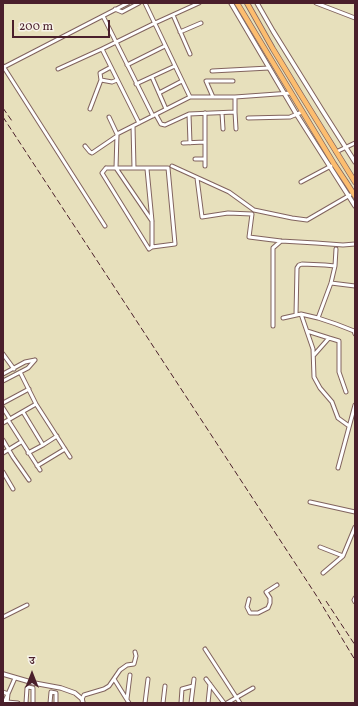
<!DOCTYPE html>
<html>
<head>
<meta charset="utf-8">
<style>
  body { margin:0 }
  #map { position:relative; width:358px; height:706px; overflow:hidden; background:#e7e0bc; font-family:Vollkorn,"Noto Serif Devanagari",serif }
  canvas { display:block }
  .frame { position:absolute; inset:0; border:4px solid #4a1f2b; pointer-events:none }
  .north { position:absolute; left:12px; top:654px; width:40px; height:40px; -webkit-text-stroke:3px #f7f3e8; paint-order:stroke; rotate:0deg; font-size:11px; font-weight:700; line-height:16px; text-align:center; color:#4a1f2b }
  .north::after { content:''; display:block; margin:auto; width:14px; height:18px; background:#4a1f2b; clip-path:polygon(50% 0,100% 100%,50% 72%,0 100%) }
  .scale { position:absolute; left:12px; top:20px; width:98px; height:18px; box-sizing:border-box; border:2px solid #4a1f2b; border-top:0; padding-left:5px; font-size:12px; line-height:14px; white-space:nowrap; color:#4a1f2b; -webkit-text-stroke:3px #f7f3e8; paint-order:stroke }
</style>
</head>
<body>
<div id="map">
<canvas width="358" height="706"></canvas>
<div class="frame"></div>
<div class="north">उ</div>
<div class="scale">200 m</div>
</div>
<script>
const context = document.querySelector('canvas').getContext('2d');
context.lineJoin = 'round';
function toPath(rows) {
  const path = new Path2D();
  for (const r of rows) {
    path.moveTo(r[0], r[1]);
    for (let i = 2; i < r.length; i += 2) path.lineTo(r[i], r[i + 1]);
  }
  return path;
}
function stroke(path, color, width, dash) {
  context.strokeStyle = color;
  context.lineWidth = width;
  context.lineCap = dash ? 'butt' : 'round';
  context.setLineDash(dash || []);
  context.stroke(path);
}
const minor = toPath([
  [145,3,190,97],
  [316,3,355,18],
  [115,9,122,12,139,3],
  [173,15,190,54],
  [103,16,153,116],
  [180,32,201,23],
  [102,49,139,123],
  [127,65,165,46],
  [3,66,105,226],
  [4,67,128,3],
  [111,67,100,73,101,80,112,82,117,80],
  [58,69,102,49,155,23,199,3],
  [212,71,269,68],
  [152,77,166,109],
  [136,84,175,66],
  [159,93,182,81],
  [213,97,206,81,233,81],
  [90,109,101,80],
  [235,112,236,129],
  [205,113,205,166],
  [222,113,223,129],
  [189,114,190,143],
  [156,115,161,124,165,125,189,114,235,112,235,97],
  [109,117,117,134],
  [248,118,290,117,302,112],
  [133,126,134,168],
  [183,143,205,142],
  [85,146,90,152,92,153,117,136],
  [336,152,355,143],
  [195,159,205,159],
  [172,166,229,192,254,210,292,218,307,220,350,195],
  [106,168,168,168,175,244,152,247,149,249,102,173,106,168],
  [147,169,152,221,152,247],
  [197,178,202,217,228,213,252,214,249,237,281,241,316,243,343,245,355,244],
  [301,182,331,166],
  [152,221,116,168,117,134,190,97,235,97,291,93],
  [336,249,335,266,331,283,318,318,336,324,354,331,355,334],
  [331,283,355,286],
  [301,314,313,349,314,377,320,388,332,402,338,418,349,426],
  [296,315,297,268,299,265,302,264,325,265,335,266],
  [283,318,301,314,318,318],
  [273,326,273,248,281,241],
  [307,331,329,338],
  [3,354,14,369],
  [314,355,329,338,339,341,339,372,346,392],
  [20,372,36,404,70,457],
  [3,374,25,362,35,360],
  [3,381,28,368,35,360],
  [3,403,29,389],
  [3,408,10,419],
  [23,412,43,445],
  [8,420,40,470],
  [3,423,36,404],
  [3,440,13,457,29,480],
  [3,453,21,442],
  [28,453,43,445,57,436],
  [37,466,65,449],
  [338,468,355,405],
  [3,472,13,489],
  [310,502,355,512],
  [320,547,343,556],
  [323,573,343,556,355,527],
  [355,598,354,600,355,602],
  [249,599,247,607,250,613,258,613,268,608,270,603,270,598,266,592,277,585],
  [3,617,27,605],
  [205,649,240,703],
  [114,679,129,703],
  [206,679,224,703],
  [3,692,8,694,7,703],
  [82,699,84,695,104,689,109,686,120,670,127,665,134,664,136,656,135,652],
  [127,699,130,675],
  [7,702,18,703],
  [4,703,15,678],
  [26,703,27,688,28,687,33,688,33,703],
  [50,703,51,692,56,693,56,703],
  [145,703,148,679],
  [163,703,165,686],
  [181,703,182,689,193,686],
  [191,703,194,679],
  [208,703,210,684],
  [227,703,253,688]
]);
const tertiary = toPath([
  [231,3,297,115,355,206],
  [257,3,273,31,322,110,355,162],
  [3,674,34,683,61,688,75,693,82,699,83,703]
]);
const primary = toPath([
  [237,3,334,164,348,185,355,196],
  [247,3,273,49,301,95,355,182]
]);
const rail = toPath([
  [3,108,12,121],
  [3,117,316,595,355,660],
  [326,601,355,645]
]);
stroke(minor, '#81635e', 5);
stroke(tertiary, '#81635e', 5.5);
stroke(primary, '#81635e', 6);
stroke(minor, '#fff', 3);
stroke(tertiary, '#fff', 3.5);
stroke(primary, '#fcbd6f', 4.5);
stroke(rail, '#4a1f2b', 1, [6, 3]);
</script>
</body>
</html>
